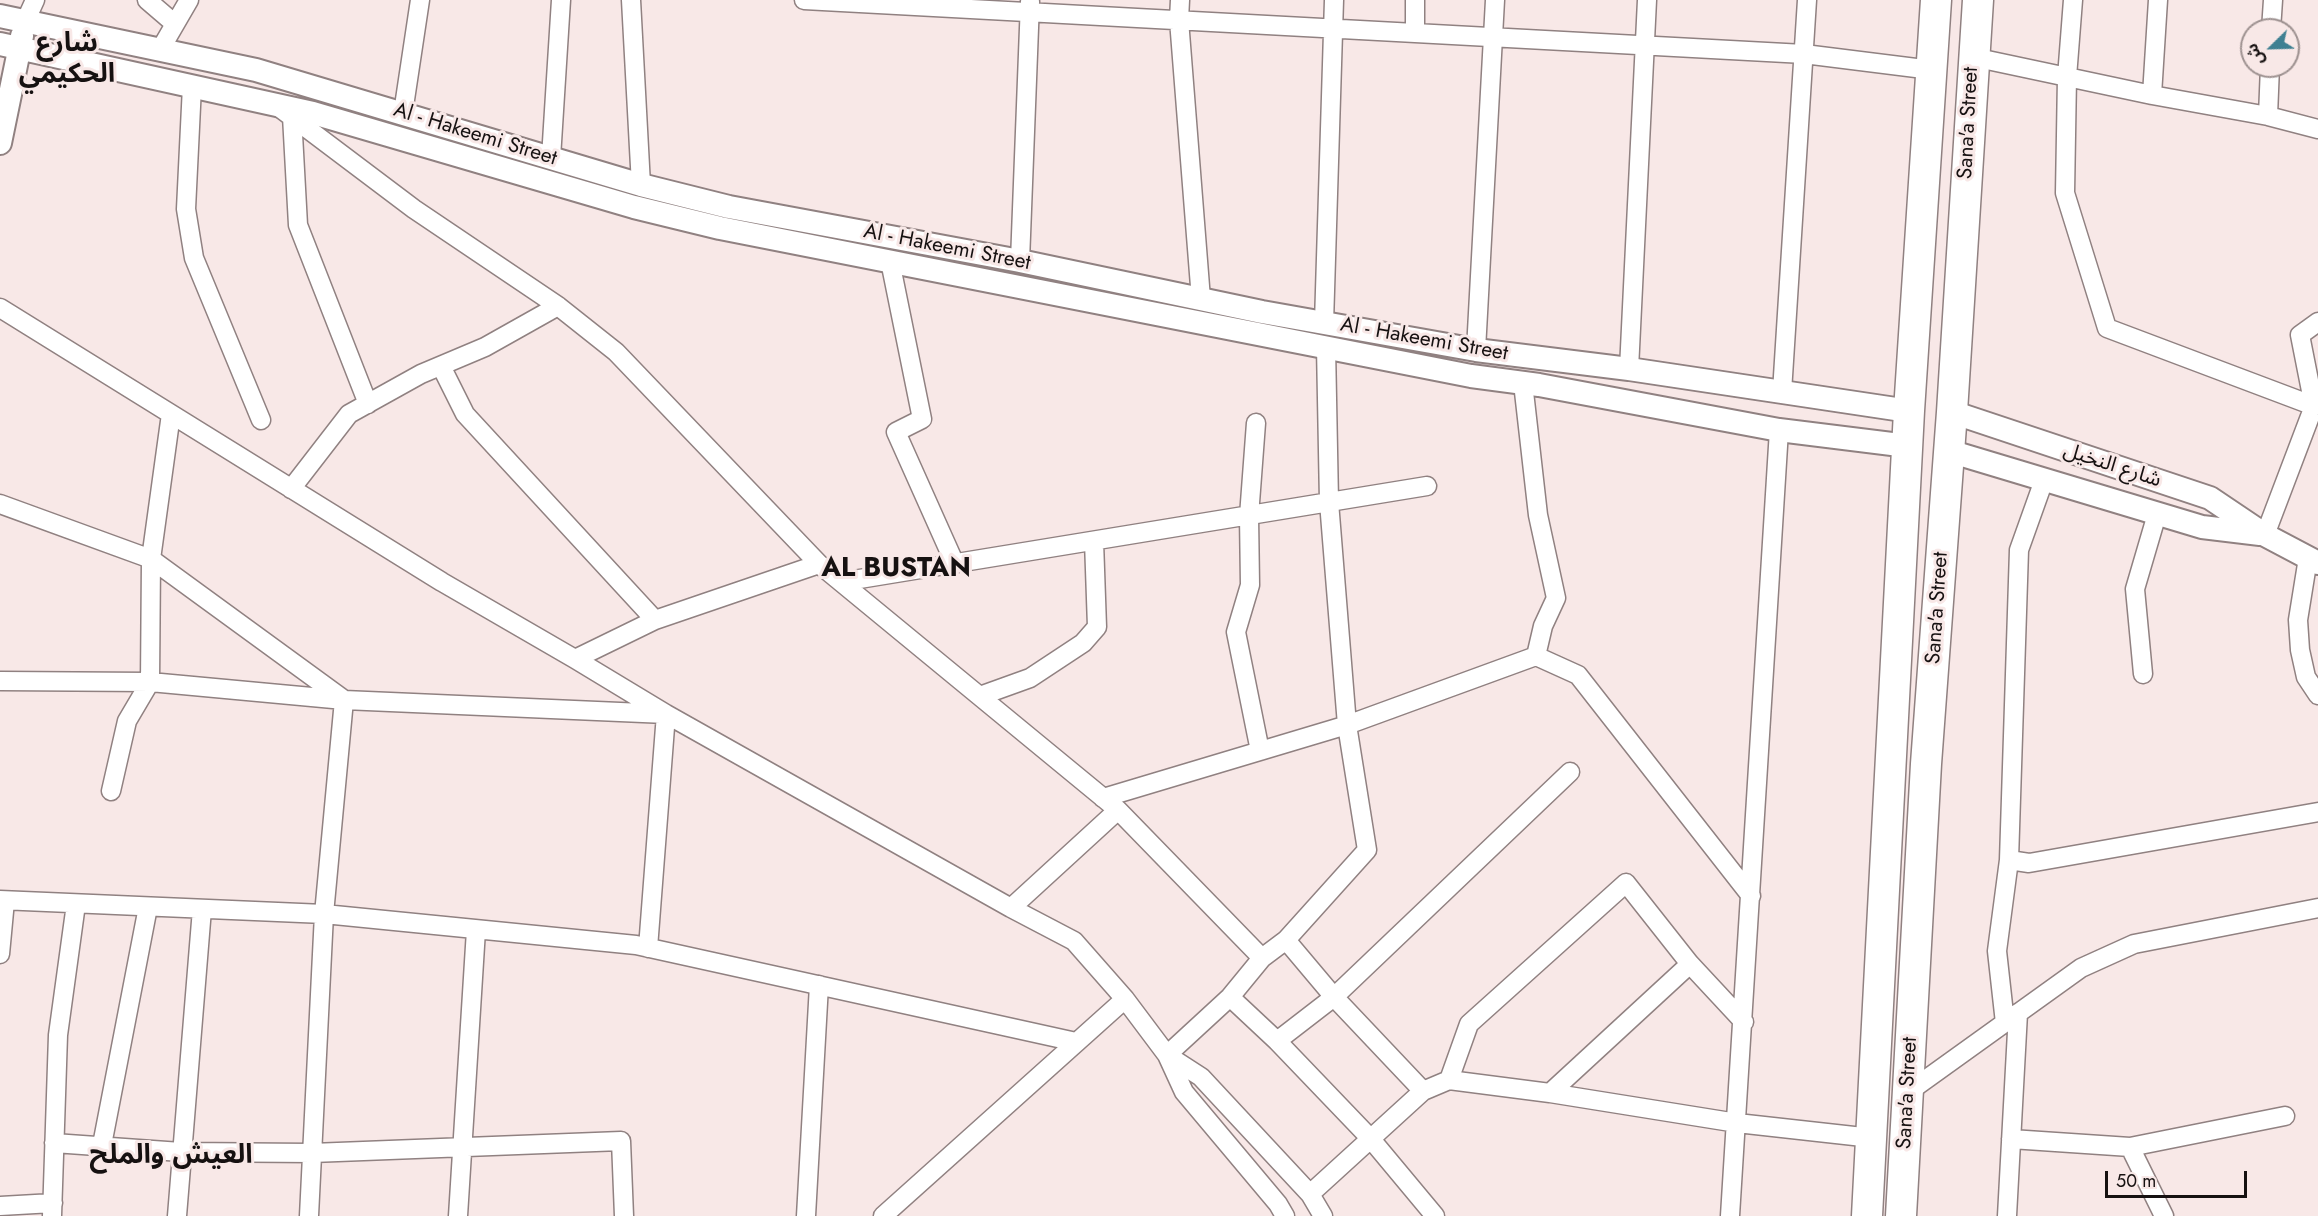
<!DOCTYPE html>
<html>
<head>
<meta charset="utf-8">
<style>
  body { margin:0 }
  #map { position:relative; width:2318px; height:1216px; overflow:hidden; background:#f8e8e7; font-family:Jost,"Noto Sans Arabic",sans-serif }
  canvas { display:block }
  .north { position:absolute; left:2240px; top:18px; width:60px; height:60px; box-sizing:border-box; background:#f8e8e7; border:2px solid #9e9291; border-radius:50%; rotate:247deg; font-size:16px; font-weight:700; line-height:24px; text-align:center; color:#161111 }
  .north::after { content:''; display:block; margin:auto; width:21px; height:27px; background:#3f8092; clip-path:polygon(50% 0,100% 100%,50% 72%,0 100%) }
  .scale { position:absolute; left:2105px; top:1171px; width:142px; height:27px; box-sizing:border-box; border:3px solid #161111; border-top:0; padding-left:8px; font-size:18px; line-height:21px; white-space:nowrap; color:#161111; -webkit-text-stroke:4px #f8e8e7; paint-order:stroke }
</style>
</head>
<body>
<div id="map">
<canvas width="2318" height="1216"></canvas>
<div class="north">ش</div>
<div class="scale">50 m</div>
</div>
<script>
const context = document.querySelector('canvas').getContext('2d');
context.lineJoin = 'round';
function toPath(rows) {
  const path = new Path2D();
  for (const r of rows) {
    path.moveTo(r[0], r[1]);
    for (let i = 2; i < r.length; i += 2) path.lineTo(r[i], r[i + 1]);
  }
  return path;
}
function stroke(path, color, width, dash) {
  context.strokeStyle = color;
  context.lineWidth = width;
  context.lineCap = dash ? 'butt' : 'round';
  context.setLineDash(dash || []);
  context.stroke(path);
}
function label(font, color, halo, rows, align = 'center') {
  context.font = font + ' Jost,"Noto Sans Arabic",sans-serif';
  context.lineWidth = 6;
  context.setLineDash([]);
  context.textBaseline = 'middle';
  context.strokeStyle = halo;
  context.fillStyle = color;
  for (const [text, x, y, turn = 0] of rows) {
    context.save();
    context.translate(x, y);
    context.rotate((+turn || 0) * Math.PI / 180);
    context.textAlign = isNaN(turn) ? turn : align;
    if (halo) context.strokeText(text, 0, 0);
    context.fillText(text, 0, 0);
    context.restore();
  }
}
const minor = toPath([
  [147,0,175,24],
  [631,0,641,185],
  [804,0,1804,54,1932,70],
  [1180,0,1179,20,1201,299],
  [1415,0,1415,33],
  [2073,0,2067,77,2065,193,2107,328,2314,406,2318,405],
  [25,22,35,0],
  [2271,30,2273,0],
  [160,50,189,0],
  [1973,57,2152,95,2268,116,2318,129],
  [192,86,186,209,194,258,261,420],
  [2152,95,2158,0],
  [280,108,414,209,558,306,616,352,819,564,655,620,575,659],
  [403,113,420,0],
  [292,116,298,225,368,404],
  [2268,116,2270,66],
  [551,158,561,0],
  [890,261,922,419,896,432,955,564],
  [1020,261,1030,2],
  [0,308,442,582,575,659,666,714,1011,908,1074,941,1125,999,1167,1055,1184,1092,1278,1204,1285,1216],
  [1324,323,1334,0],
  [1326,347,1329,502,1347,725,1536,656,1578,675,1751,896],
  [1476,350,1495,0],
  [441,366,465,414,655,620],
  [1629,369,1647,0],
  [1523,383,1538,515,1556,598,1543,626,1536,656],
  [1782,392,1807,0],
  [1256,423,1249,516,1250,585,1236,632,1260,751],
  [291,489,349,414,421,374,485,347,558,306],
  [0,504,151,559,343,699],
  [2265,535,2314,406,2300,335,2318,322],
  [2308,558,2298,620,2300,650,2306,677,2318,695],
  [819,564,1118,810,1011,908],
  [841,582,1427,486],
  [2143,674,2135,589,2157,514],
  [0,681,150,682,151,559,171,414],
  [980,696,1030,678,1083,643,1097,627,1094,541],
  [111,791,127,721,150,682,344,700,666,714,648,948],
  [1103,798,1347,725,1367,850,1286,940,1262,958],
  [1118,810,1262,958,1230,997,1167,1055],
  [2009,860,2029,863,2318,812],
  [0,900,324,914,636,945,1076,1042],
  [1286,940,1334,997,1423,1091],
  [0,954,5,901],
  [1230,997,1277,1041,1370,1138,1435,1216],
  [2005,1023,1997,951,2009,860,2019,550,2044,480],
  [1277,1041,1334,997,1570,772],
  [1167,1055,1201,1077,1310,1194,1323,1216],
  [1449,1080,1469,1024,1626,883,1690,964,1744,1022],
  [1550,1093,1690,964],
  [1907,1093,2081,968,2134,944,2318,908],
  [2011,1139,2130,1147,2285,1116],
  [54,1143,181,1152,312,1153,621,1141,624,1216],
  [102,1145,148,907],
  [2130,1147,2164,1216],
  [1310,1194,1423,1091,1449,1080,1550,1093,1737,1123,1872,1138],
  [0,1206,53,1203],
  [52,1216,58,1035,76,904],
  [177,1216,202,909],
  [309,1216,324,914,344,700],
  [458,1216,476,930],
  [806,1216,819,985],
  [883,1216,1125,999],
  [1730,1216,1779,430],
  [2007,1216,2018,1013]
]);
const tertiary = toPath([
  [0,16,256,70,641,185,729,207,1020,261,1262,312,1476,350,1629,369,1909,411],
  [0,44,313,113,634,207,720,228,1471,376,1539,385,1779,430,1908,446],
  [0,143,22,36],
  [1952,412,2210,498,2265,535,2318,563],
  [1949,451,2202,527,2260,534]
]);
const trunk = toPath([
  [1867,1216,1909,411,1936,0],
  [1901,1216,1926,764,1952,412,1978,0]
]);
const streetNames = [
  ["Sana'a Street",1969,123,-87],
  ["Al - Hakeemi Street",475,135,17],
  ["Al - Hakeemi Street",947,248,11],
  ["Al - Hakeemi Street",1424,340,10],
  ["شارع النخيل",2112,466,18],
  ["Sana'a Street",1938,608,-86],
  ["Sana'a Street",1908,1093,-87]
];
const districtNames = [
  ["شارع",67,44],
  ["الحكيمي",67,75],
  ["AL BUSTAN",896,569],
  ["العيش والملح",171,1156]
];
stroke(minor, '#908181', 21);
stroke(tertiary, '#908181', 26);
stroke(trunk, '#908181', 33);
stroke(minor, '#fff', 18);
stroke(tertiary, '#fff', 22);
stroke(trunk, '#fff', 30);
label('21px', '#161111', '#f8e8e7', streetNames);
label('bold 27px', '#161111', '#f8e8e7', districtNames);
</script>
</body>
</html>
